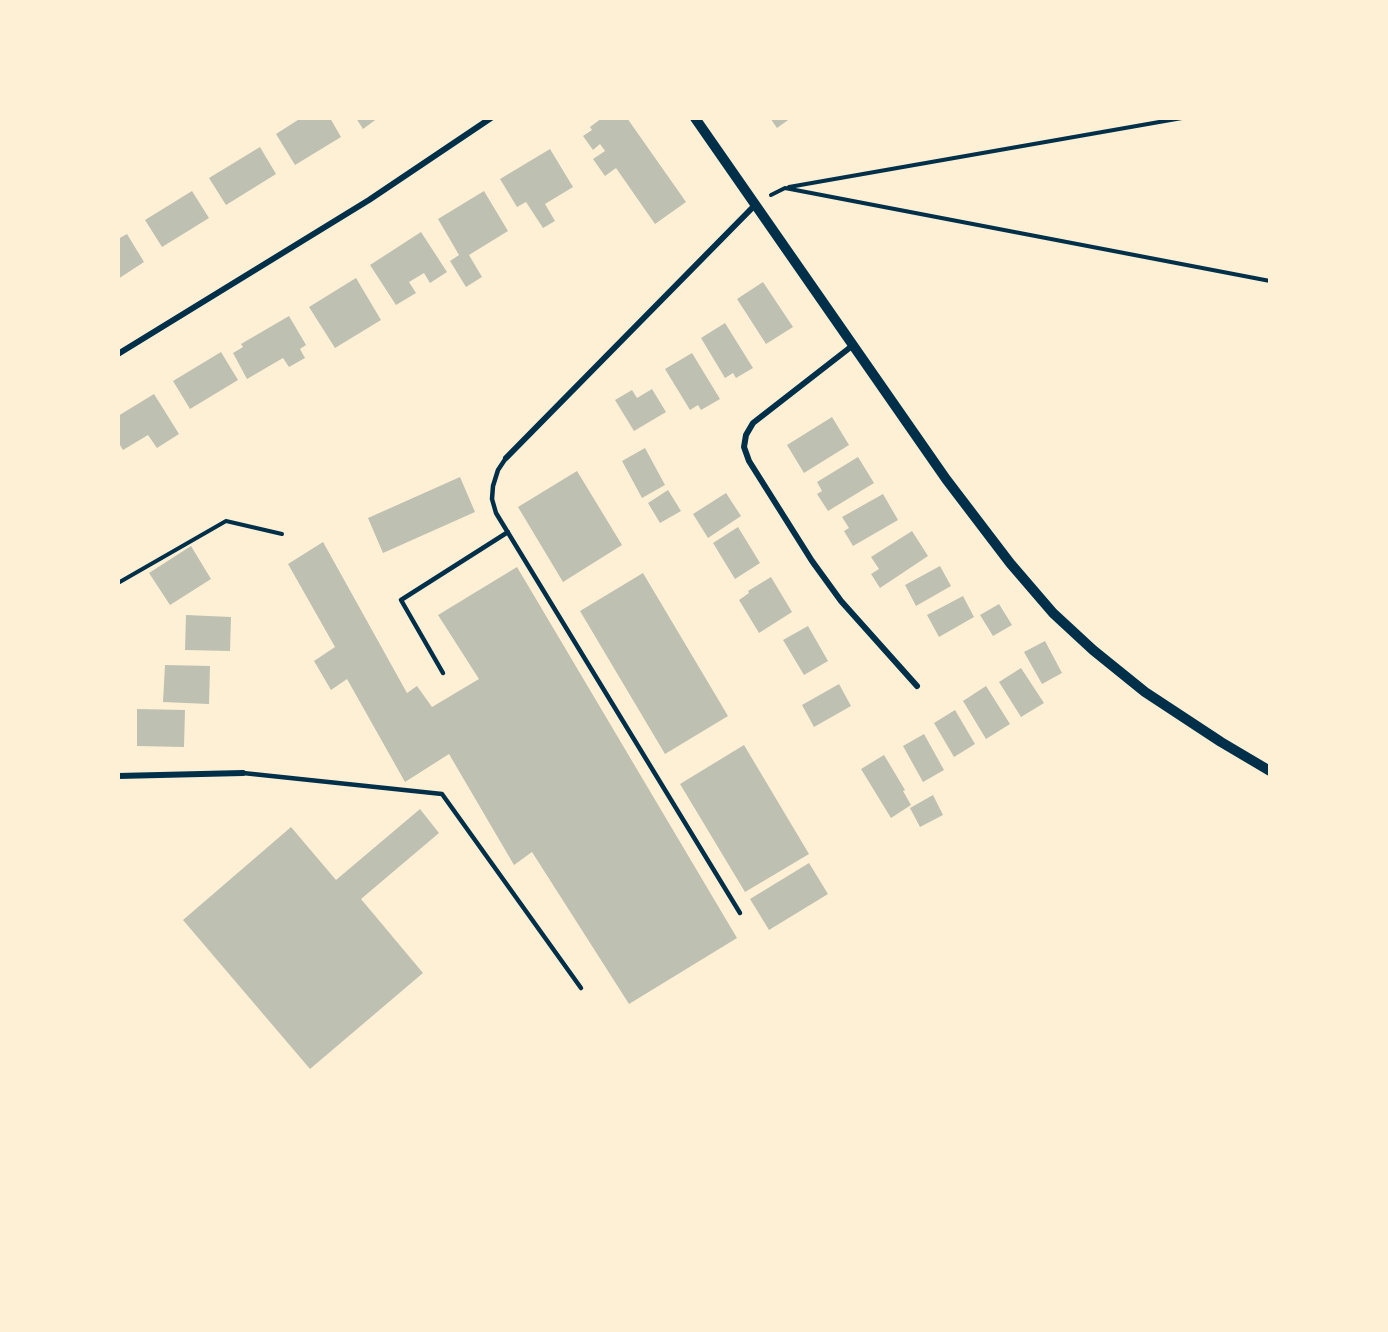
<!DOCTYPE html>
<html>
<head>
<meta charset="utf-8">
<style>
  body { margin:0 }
  #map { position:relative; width:1388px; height:1332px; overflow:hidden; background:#fdf0d5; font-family:"Noto Sans",sans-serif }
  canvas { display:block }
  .frame { position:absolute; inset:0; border:120px solid #fdf0d5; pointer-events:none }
</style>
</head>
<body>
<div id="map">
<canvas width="1388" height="1332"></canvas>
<div class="frame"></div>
</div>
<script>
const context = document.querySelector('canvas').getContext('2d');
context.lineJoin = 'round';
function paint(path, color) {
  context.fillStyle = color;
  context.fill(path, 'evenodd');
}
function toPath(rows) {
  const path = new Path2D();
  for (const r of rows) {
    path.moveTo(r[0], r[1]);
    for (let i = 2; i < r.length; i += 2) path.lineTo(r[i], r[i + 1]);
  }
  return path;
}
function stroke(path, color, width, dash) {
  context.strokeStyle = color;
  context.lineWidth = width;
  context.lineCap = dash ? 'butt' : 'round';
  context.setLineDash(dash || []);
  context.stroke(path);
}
const building = toPath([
  [301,118,330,118,341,137,295,165,276,134],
  [356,118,378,118,363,129],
  [602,118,627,118,686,202,655,224,616,168,605,176,593,159,605,151,600,144,593,150,583,136,592,130,590,127],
  [770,118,791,118,777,128],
  [260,147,276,174,226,205,209,178],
  [550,149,573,187,545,204,555,221,543,228,526,202,517,207,500,179],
  [192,191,209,218,162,247,145,220],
  [484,191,508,231,469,255,482,277,466,287,450,261,459,255,438,219],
  [421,232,447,272,430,283,424,273,409,282,416,293,396,305,370,265],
  [127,234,144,262,118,279,118,239],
  [356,278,381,320,335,348,309,307],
  [763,282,793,327,766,344,737,299],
  [289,316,306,345,300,349,305,358,289,367,283,358,247,379,233,353,243,347,241,344],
  [725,323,753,368,736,378,733,373,725,378,701,338],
  [221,352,238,380,190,409,173,381],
  [692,353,720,399,701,410,698,405,690,410,665,369],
  [652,389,666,412,634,431,615,400,632,390,637,398],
  [154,394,179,434,157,448,148,435,123,450,118,442,118,416],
  [832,417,849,445,804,473,787,445],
  [645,448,665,485,642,498,622,461],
  [858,457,874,483,828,511,817,494,822,491,817,482],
  [577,471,622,545,563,582,518,507],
  [460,477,475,512,383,553,368,518],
  [668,490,681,511,660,523,648,503],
  [726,493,741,516,708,538,693,514],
  [883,494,898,520,853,546,844,531,849,528,842,517],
  [738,527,760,563,735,579,713,543],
  [912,531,928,556,880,588,871,574,879,569,871,557],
  [323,542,407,693,417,686,432,707,479,679,438,615,517,567,737,938,629,1004,532,852,514,865,449,754,405,782,347,679,331,690,314,661,335,647,288,564],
  [191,546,211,579,170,605,149,573],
  [940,566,951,586,916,606,905,585],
  [643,573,728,716,665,754,580,611],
  [771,577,792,612,759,633,739,600,749,593,748,591],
  [963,596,974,617,939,637,927,615],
  [999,604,1012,625,993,636,980,615],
  [186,615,231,617,230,651,185,650],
  [808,626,828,661,804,675,783,640],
  [1045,641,1062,673,1042,684,1024,652],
  [165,665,210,666,209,704,163,702],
  [1021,668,1044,703,1021,717,999,682],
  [839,684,851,706,814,727,802,705],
  [986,686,1010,724,986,739,963,701],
  [137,709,185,710,184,747,137,746],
  [955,710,975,744,954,757,934,723],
  [924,734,944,770,923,782,903,746],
  [744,745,809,854,745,892,680,784],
  [884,755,905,790,903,791,911,805,891,818,861,769],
  [933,795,943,815,920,827,910,808],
  [420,809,439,833,361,899,423,973,310,1069,183,920,291,827,336,880],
  [809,863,828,894,769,930,750,899]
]);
const path = toPath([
  [789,187,1182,118],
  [771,195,785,188,1270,281],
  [118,583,226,521,282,534]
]);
const service = toPath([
  [506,458,498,470,493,486,492,499,496,513,740,913],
  [443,673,401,600,508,532],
  [243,773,442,794,581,988]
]);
const minor = toPath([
  [852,346,753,423,746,435,744,447,749,461,812,561,841,601,917,686],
  [118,354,369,200,491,118],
  [506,458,756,204],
  [118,776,243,773]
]);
const tertiary = toPath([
  [695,118,946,479,1010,563,1053,613,1093,650,1145,692,1221,742,1270,771]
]);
paint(building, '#bec0b2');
stroke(path, '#003049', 4);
stroke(service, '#003049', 4.5);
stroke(minor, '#003049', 6);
stroke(tertiary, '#003049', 10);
</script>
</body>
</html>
